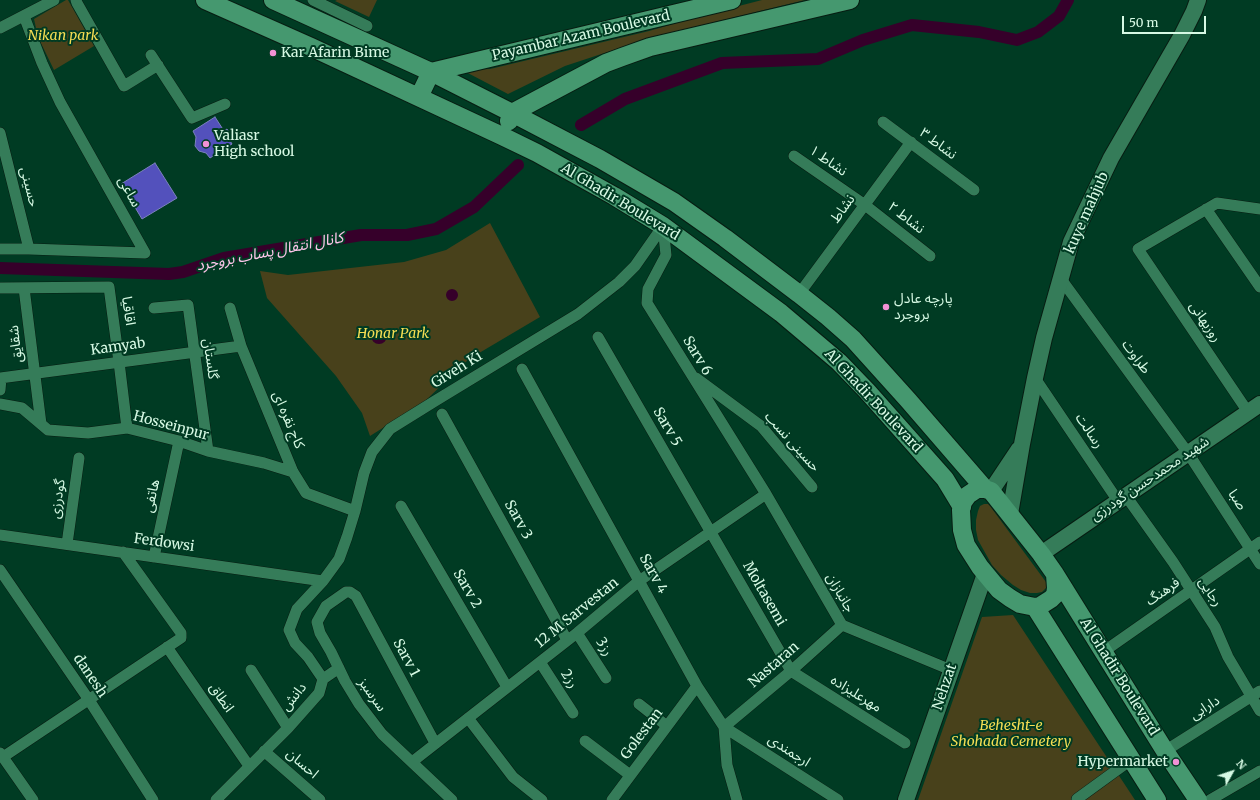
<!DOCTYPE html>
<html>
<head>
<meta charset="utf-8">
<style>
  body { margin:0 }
  #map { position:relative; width:1260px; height:800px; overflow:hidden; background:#003b23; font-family:Merriweather,serif }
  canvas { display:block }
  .north { position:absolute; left:1212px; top:752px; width:40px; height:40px; -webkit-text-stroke:3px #003b23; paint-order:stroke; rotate:50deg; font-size:11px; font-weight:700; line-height:16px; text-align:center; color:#d6f9e4 }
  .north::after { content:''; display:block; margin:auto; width:14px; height:18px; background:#d6f9e4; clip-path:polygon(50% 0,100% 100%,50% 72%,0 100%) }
  .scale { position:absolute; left:1122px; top:16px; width:84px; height:18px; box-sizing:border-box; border:2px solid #d6f9e4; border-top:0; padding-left:5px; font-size:12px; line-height:14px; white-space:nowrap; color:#d6f9e4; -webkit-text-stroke:3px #003b23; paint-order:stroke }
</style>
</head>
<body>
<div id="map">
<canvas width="1260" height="800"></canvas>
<div class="north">N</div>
<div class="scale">50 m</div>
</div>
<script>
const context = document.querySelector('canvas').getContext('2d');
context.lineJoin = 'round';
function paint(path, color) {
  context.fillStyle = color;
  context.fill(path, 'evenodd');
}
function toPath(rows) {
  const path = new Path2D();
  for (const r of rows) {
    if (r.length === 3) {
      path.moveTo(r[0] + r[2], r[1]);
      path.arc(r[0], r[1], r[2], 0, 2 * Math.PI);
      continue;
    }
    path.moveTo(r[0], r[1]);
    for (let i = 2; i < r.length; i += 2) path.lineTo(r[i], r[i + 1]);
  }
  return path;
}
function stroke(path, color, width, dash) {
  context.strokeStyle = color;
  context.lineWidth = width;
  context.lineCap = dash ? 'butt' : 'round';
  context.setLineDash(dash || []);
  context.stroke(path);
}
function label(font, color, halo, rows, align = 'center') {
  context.font = font + ' Merriweather,"Noto Sans Arabic",serif';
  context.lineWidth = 4;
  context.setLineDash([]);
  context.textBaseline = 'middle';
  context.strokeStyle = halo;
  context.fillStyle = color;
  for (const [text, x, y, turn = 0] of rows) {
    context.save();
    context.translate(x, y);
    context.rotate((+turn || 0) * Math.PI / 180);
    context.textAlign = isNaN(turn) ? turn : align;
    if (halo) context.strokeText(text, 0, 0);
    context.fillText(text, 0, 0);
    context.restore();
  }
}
const green = toPath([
  [66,0,68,0,94,46,54,70,38,37,34,19],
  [337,0,377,0,369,17,335,1],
  [762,0,805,0,653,37,565,66,508,94,462,70,490,69,649,31,704,15],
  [490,223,540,317,469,359,424,402,370,436,362,413,336,376,267,298,260,271,288,275,404,262,446,250],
  [984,504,988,504,990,506,1046,582,1046,588,1042,592,1037,593,1030,593,1021,590,1013,585,1001,575,992,565,978,540,976,530,976,520,978,511,980,506],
  [1013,615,1135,800,918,800,982,617]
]);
const water = toPath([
  [452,295,6],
  [379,336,8]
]);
const canal = toPath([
  [581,125,625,99,722,63,818,59,863,40,912,25,979,32,1017,40,1038,32,1059,16,1068,0],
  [0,268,169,274,183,272,224,258,361,235,407,235,436,229,474,207,518,165]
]);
const building = toPath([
  [215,117,224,131,227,129,230,134,227,136,232,144,210,158,206,153,199,151,195,146,196,137,193,131,215,117],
  [155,163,177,198,142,219,121,184,155,163]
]);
const street = toPath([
  [76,0,77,3,124,86,158,65],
  [313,0,367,26],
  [24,16,42,63,60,102,145,253],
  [0,28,54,0],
  [151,55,192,118,225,104],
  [883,122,974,190],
  [0,133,29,249],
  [794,156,865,205,930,256],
  [1206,209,1260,287],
  [663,226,666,255,648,289,647,303,766,494,842,625,951,670],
  [0,249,29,249,145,253],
  [1061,279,1188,453,1260,564],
  [0,288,109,287,119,362,127,428],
  [24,288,41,424],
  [799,294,911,142],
  [154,308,188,305,208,451],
  [230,308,241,346,293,472,306,493,355,511],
  [598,337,791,671,905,743],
  [522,369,697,686,724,727,727,765,737,800],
  [0,378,241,346],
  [696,378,761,426,812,487],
  [1035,378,1118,501],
  [0,390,1,378],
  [0,404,22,408,48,430,88,433,127,428,179,441,208,451,264,463,293,472],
  [1248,412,1138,249,1217,203,1260,209],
  [442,414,567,640],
  [1126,496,1173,562,1215,627,1228,657,1260,711],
  [401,506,507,687],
  [0,535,323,581],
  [67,544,79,458],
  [154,557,179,441],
  [0,570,89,700,153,800],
  [577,633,606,678],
  [167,647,249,766],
  [1103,652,1260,542],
  [540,662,573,713],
  [251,670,288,728],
  [323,679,339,668],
  [639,704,667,726],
  [468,718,513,777,542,800],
  [585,741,630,775],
  [435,743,356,596,350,592,346,592,326,606,317,622,320,633,331,652,345,681,359,704,382,734,452,800],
  [264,751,320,800],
  [1165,751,1260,691],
  [0,753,33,800],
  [3,757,181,638,181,633,123,552],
  [412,762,577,633,639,581,766,494],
  [1077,799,1132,759],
  [216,800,288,728,319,693,323,679,308,657,295,643,289,630,297,609,323,581,339,559,347,537,355,511,364,473,372,452,390,429,435,401,578,314,619,282,635,266,663,226],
  [612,800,697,686],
  [838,800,724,727,791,671,842,625],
  [1210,800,1260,771]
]);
const secondary = toPath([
  [991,491,1019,449],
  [1010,514,1022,444,1035,378,1044,338,1071,242,1111,158,1182,35,1194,11,1198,0],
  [1041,554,1260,404],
  [906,800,985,574]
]);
const primary = toPath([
  [205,0,311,47,502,136,537,153,614,196,663,226,781,313,839,362,867,391,945,479,962,507],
  [273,0,431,72,512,113,600,159,674,202,725,238,799,294,828,317,853,339,908,400,985,489],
  [419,97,431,72,732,0],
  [509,121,512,113,606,63,622,57,650,47,850,0],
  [1055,574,1056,588,1055,595,1051,599,1040,606,1035,607,1020,604,1010,598,999,590,980,567,966,545,962,530,961,510,963,502,968,495,977,489,985,489,991,491,1041,554,1055,574,1165,751,1198,800],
  [1035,607,1157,800]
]);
const markers = [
  [273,53,4,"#f391d5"],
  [206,144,4,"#f391d5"],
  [886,307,4,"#f391d5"],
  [1176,762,4,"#f391d5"]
];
const parkNames = [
  ["Nikan park",63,36],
  ["Honar Park",393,334],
  ["Behesht-e",1011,726],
  ["Shohada Cemetery",1011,742]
];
const streetNames = [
  ["Payambar Azam Boulevard",581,36,-13],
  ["نشاط ۳",938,144,37],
  ["نشاط ۱",828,161,35],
  ["حسینی",29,187,76],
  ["ساعی",129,192,61],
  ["Al Ghadir Boulevard",620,202,31],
  ["نشاط",843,209,-54],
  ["kuye mahjub",1087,213,-66],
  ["نشاط ۲",906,218,38],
  ["اقاقیا",128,311,82],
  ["روزبهانی",1205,322,56],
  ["شقایق",16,344,-96],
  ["Kamyab",118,347,-8],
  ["Sarv 6",697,356,59],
  ["طراوت",1136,357,54],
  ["گلستان",210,359,82],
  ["Giveh Ki",457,370,-32],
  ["Al Ghadir Boulevard",873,401,47],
  ["کاج نقره ای",288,420,67],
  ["Hosseinpur",171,426,15],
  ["Sarv 5",667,427,60],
  ["رسالت",1089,431,56],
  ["حسینی نسب",792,442,48],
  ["شهید محمدحسن گودرزی",1150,479,-34],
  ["هاتفی",152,496,-78],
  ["گودرزی",58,499,-82],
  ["صبا",1237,500,57],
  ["Sarv 3",518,520,61],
  ["Ferdowsi",164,543,8],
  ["Sarv 4",653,574,61],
  ["Sarv 2",467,589,60],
  ["فرهنگ",1163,592,-35],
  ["رجایی",1210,592,57],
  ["جانبازان",840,593,60],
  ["Moltasemi",764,594,60],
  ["12 M Sarvestan",577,613,-39],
  ["رز3",604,647,58],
  ["Sarv 1",406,658,62],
  ["Nastaran",774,665,-41],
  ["danesh",90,676,56],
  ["Al Ghadir Boulevard",1119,677,58],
  ["رز2",569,679,57],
  ["Nehzat",945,687,-71],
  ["مهرعلیزاده",856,694,32],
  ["سرسبز",372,695,55],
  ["دانش",294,697,-51],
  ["انطاق",221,698,55],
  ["دارابی",1205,708,-32],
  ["Golestan",642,734,-53],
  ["ارجمندی",789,751,33],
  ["احسان",302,764,41]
];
const poiNames = [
  ["Kar Afarin Bime",281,53],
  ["Valiasr",214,136],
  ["High school",214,152],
  ["پارچه عادل",894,299],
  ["بروجرد",894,315],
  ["Hypermarket",1168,762,"right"]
];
const waterNames = [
  ["کانال انتقال پساب بروجرد",270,252,-11]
];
paint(green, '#48411b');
paint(water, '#36002a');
stroke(canal, '#36002a', 12);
paint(building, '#5351bc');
stroke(building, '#7b81bd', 1);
stroke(street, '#071d12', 12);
stroke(secondary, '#071d12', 18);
stroke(primary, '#071d12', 20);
stroke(street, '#357c59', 11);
stroke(secondary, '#357c59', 16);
stroke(primary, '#45986f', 18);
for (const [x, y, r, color] of markers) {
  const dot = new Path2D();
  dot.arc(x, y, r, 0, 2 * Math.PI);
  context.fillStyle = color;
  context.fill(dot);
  stroke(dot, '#003b23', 1.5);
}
label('italic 14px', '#f4dd53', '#003b23', parkNames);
label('14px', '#d6f9e4', '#003b23', streetNames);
label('14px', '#d6f9e4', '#003b23', poiNames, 'left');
label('italic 15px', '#fdc6ea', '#003b23', waterNames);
</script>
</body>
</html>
